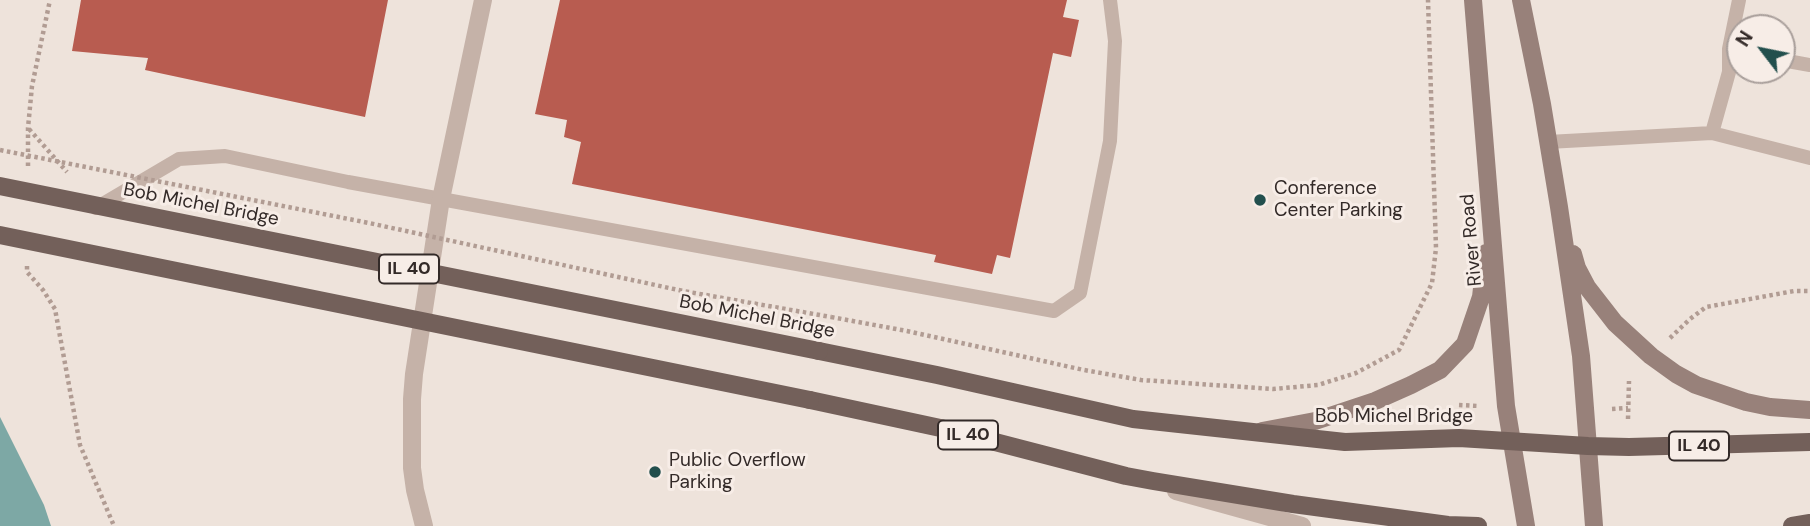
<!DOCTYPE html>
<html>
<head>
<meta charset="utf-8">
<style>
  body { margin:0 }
  #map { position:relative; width:1810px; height:526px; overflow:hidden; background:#eee3db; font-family:"DM Sans",sans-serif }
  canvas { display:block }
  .north { position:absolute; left:1726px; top:14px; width:70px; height:70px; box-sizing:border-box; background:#f7ede7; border:2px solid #a99f9b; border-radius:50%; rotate:302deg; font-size:19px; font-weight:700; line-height:28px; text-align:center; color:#332a28 }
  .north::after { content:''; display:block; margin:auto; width:24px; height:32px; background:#224f4d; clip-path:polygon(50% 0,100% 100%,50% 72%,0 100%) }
</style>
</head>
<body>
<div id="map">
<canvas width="1810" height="526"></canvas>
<div class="north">N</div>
</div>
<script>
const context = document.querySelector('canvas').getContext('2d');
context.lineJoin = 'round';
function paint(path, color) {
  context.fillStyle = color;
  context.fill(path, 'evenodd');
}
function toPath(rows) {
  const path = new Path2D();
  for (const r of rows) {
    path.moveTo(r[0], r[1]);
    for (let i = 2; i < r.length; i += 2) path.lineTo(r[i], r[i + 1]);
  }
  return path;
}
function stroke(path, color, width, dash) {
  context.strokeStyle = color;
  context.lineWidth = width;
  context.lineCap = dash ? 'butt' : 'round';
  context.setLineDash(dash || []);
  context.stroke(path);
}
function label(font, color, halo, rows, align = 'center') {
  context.font = font + ' "DM Sans",sans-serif';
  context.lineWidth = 6;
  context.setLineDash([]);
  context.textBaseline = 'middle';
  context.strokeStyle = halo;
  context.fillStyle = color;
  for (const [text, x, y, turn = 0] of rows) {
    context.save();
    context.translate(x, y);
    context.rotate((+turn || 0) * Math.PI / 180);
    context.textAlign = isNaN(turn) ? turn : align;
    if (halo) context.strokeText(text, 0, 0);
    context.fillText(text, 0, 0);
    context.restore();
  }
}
const water = toPath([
  [0,417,44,505,51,526,0,526]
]);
const building = toPath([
  [81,0,388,0,365,117,145,70,148,58,72,51],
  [560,0,1067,0,1063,17,1079,20,1071,57,1053,53,1010,258,997,255,992,274,934,262,936,255,572,184,581,142,564,137,567,120,535,114]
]);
const path = toPath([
  [29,129,67,172],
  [28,166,28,128,32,86,50,0],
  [27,266,27,272,43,290,55,309,80,445,114,526],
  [831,317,907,331,1084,370,1141,380,1273,389,1318,385,1356,373,1399,350,1432,283,1436,248,1428,0],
  [1670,338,1690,319,1706,307,1794,291,1810,291],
  [1459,405,1479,406],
  [1612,409,1628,408],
  [1628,419,1629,381]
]);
const lane = toPath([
  [1782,60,1810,65],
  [1712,133,1729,72,1729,49,1739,0],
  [1548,142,1712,133,1810,158],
  [96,208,179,159,225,156,348,182,1054,311,1080,293,1110,141,1115,41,1110,0]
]);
const street = toPath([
  [1176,491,1302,526],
  [424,526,415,490,412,468,412,399,414,374,441,199,483,0]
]);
const secondary = toPath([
  [1473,0,1506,406,1526,526],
  [1521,0,1542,104,1559,207,1581,356,1594,526],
  [1573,254,1577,268,1587,287,1615,323,1651,356,1676,374,1696,385,1746,402,1770,407,1810,410],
  [1262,431,1315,421,1375,401,1411,385,1440,370,1465,344,1481,297,1486,253]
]);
const primary = toPath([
  [819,351,937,375,1133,419,1345,442,1459,438,1588,446,1629,447,1810,442],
  [810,400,945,429,1126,476,1153,481,1293,504,1448,525,1478,526],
  [1792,526,1810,523]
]);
const pathBridge = toPath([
  [0,150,369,223,683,291,831,317]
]);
const primaryBridge = toPath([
  [0,186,819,351],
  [0,235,810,400]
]);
const markers = [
  [1260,200,7,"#224f4d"],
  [655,472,7,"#224f4d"]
];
const shields = [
  [409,269,60],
  [968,435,60],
  [1699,446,60]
];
const shieldNames = [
  ["IL 40",409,269],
  ["IL 40",968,435],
  ["IL 40",1699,446]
];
const poiNames = [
  ["Conference",1274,189],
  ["Center Parking",1274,211],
  ["Public Overflow",669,461],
  ["Parking",669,483]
];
const streetNames = [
  ["Bob Michel Bridge",201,205,11],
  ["River Road",1472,240,-95],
  ["Bob Michel Bridge",757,317,11],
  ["Bob Michel Bridge",1394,417]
];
paint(water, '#7da8a5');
paint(building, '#b85c50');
stroke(path, '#b19c93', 4.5, [3.5, 3.5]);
stroke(lane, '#c5b2a8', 14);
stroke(street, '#c5b2a8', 18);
stroke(secondary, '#98817a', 18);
stroke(primary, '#73605a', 18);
stroke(pathBridge, '#b19c93', 4.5, [3.5, 3.5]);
stroke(primaryBridge, '#73605a', 18);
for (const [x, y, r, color] of markers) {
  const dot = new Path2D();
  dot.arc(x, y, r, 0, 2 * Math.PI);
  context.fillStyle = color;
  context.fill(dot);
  stroke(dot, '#f7ede7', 2.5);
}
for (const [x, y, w] of shields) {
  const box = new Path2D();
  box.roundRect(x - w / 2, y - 14.5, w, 29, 5);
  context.fillStyle = '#f7ede7';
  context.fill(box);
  stroke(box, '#332a28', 2);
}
label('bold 18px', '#332a28', null, shieldNames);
label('19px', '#332a28', '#f7ede7', poiNames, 'left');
label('19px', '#332a28', '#f7ede7', streetNames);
</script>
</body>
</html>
